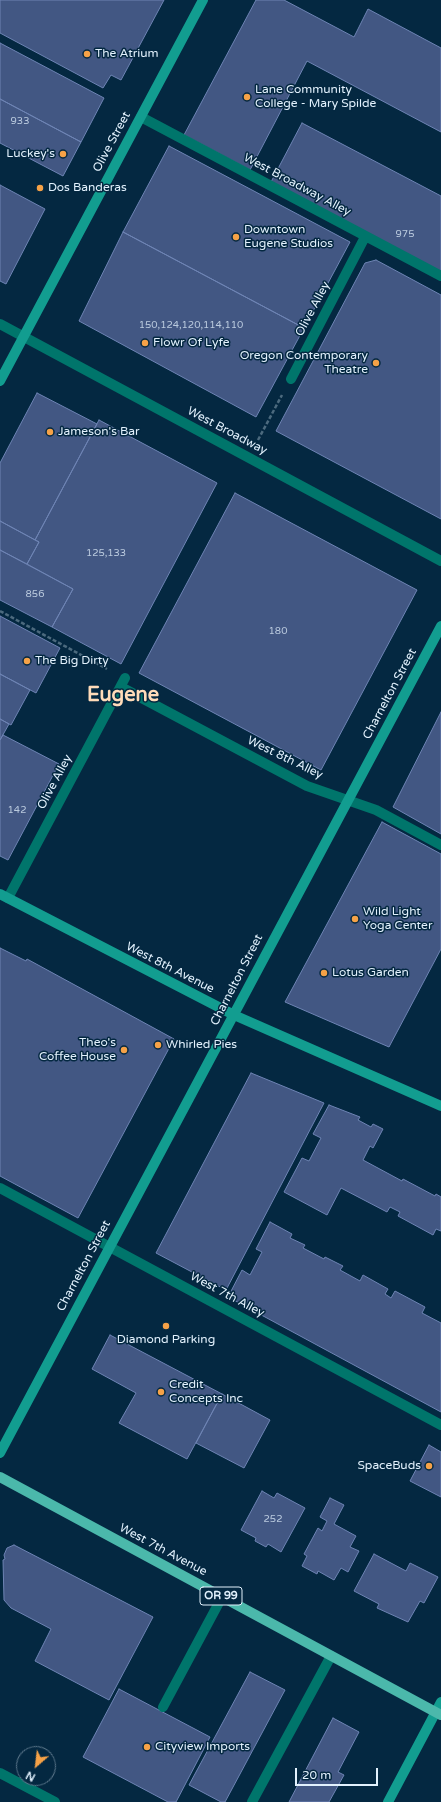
<!DOCTYPE html>
<html>
<head>
<meta charset="utf-8">
<style>
  body { margin:0 }
  #map { position:relative; width:441px; height:1802px; overflow:hidden; background:#042841; font-family:"Varela Round",sans-serif }
  canvas { display:block }
  .north { position:absolute; left:16px; top:1746px; width:40px; height:40px; box-sizing:border-box; background:#042841; border:1px solid #5d788c; border-radius:50%; rotate:208deg; font-size:11px; font-weight:700; line-height:16px; text-align:center; color:#e2f1fd }
  .north::after { content:''; display:block; margin:auto; width:14px; height:18px; background:#f6a247; clip-path:polygon(50% 0,100% 100%,50% 72%,0 100%) }
  .scale { position:absolute; left:295px; top:1768px; width:83px; height:18px; box-sizing:border-box; border:2px solid #e2f1fd; border-top:0; padding-left:5px; font-size:12px; line-height:14px; white-space:nowrap; color:#e2f1fd; -webkit-text-stroke:3px #042841; paint-order:stroke }
</style>
</head>
<body>
<div id="map">
<canvas width="441" height="1802"></canvas>
<div class="north">N</div>
<div class="scale">20 m</div>
</div>
<script>
const context = document.querySelector('canvas').getContext('2d');
context.lineJoin = 'round';
function paint(path, color) {
  context.fillStyle = color;
  context.fill(path, 'evenodd');
}
function toPath(rows) {
  const path = new Path2D();
  for (const r of rows) {
    path.moveTo(r[0], r[1]);
    for (let i = 2; i < r.length; i += 2) path.lineTo(r[i], r[i + 1]);
  }
  return path;
}
function stroke(path, color, width, dash) {
  context.strokeStyle = color;
  context.lineWidth = width;
  context.lineCap = dash ? 'butt' : 'round';
  context.setLineDash(dash || []);
  context.stroke(path);
}
function label(font, color, halo, rows, align = 'center') {
  context.font = font + ' "Varela Round",sans-serif';
  context.lineWidth = 3;
  context.setLineDash([]);
  context.textBaseline = 'middle';
  context.strokeStyle = halo;
  context.fillStyle = color;
  for (const [text, x, y, turn = 0] of rows) {
    context.save();
    context.translate(x, y);
    context.rotate((+turn || 0) * Math.PI / 180);
    context.textAlign = isNaN(turn) ? turn : align;
    if (halo) context.strokeText(text, 0, 0);
    context.fillText(text, 0, 0);
    context.restore();
  }
}
const building = toPath([
  [0,0,164,0,121,80,111,75,103,88,0,33,0,0],
  [256,0,284,0,354,37,368,9,441,48,441,132,307,61,250,170,184,135,256,0],
  [0,43,104,98,81,142,0,99,0,43],
  [0,99,81,142,63,176,0,143,0,99],
  [302,123,441,196,441,272,271,182,302,123],
  [169,146,350,242,304,328,123,232,169,146],
  [0,185,45,209,6,284,0,281,0,185],
  [123,232,304,328,256,417,79,321,123,232],
  [376,260,441,295,441,519,276,431,365,263,376,260],
  [37,393,97,424,35,540,0,521,0,463,37,393],
  [99,420,217,483,121,664,52,627,73,589,27,564,39,542,35,540,99,420],
  [235,493,417,590,321,770,139,673,235,493],
  [0,521,39,542,27,564,0,550,0,521],
  [0,550,73,589,52,627,0,600,0,550],
  [0,616,60,648,36,693,0,674,0,616],
  [0,674,30,690,11,725,0,719,0,674],
  [441,712,441,834,393,807,441,712],
  [0,719,9,724,0,740,0,719],
  [3,735,59,764,8,860,0,856,0,740,3,735],
  [382,822,441,854,441,949,389,1047,285,1002,382,822],
  [0,948,26,961,27,959,174,1039,78,1218,0,1176,0,948],
  [251,1073,324,1103,226,1290,156,1253,251,1073],
  [329,1105,360,1117,358,1120,371,1127,373,1124,383,1129,373,1148,370,1146,363,1160,402,1181,403,1179,435,1196,436,1194,441,1197,441,1231,436,1229,433,1235,398,1216,400,1212,390,1207,387,1212,341,1188,327,1215,284,1192,302,1158,309,1161,321,1138,313,1134,329,1105],
  [270,1222,292,1234,290,1238,305,1245,303,1248,324,1259,325,1257,343,1266,340,1270,360,1281,363,1275,388,1289,385,1294,391,1298,395,1291,425,1307,422,1313,441,1323,441,1412,228,1297,242,1270,250,1275,262,1252,256,1249,270,1222],
  [110,1335,222,1394,187,1459,119,1423,136,1393,92,1369,110,1335],
  [222,1394,270,1420,244,1468,196,1443,222,1394],
  [429,1445,441,1452,441,1497,410,1481,429,1445],
  [262,1491,274,1498,277,1493,305,1508,281,1552,268,1544,266,1547,255,1541,256,1538,241,1530,262,1491],
  [330,1498,344,1505,334,1524,356,1536,350,1547,359,1551,348,1572,341,1568,334,1580,318,1571,317,1574,302,1566,307,1556,304,1554,318,1528,322,1531,327,1521,320,1517,330,1498],
  [14,1545,153,1617,109,1700,35,1661,51,1629,11,1608,4,1600,3,1560,5,1559,4,1555,7,1548,14,1545],
  [374,1554,406,1571,410,1563,438,1577,424,1603,420,1601,408,1622,377,1608,379,1604,354,1591,374,1554],
  [250,1672,285,1690,225,1802,221,1802,189,1785,250,1672],
  [119,1689,210,1737,176,1802,168,1802,83,1757,119,1689],
  [333,1718,359,1732,338,1772,344,1775,329,1802,289,1802,333,1718]
]);
const path = toPath([
  [258,440,282,395],
  [0,611,107,669]
]);
const lane = toPath([
  [141,117,441,276],
  [291,379,365,237],
  [121,687,307,786,376,810,441,845],
  [8,898,125,678],
  [0,1188,441,1425],
  [163,1707,222,1597],
  [0,1773,55,1802],
  [252,1802,331,1656]
]);
const street = toPath([
  [0,324,441,561]
]);
const secondary = toPath([
  [0,381,203,0],
  [0,894,234,1015,441,1106],
  [0,1453,441,626],
  [388,1802,441,1702]
]);
const primary = toPath([
  [0,1477,441,1715]
]);
const markers = [
  [87,54,4,"#f6a247"],
  [247,97,4,"#f6a247"],
  [63,154,4,"#f6a247"],
  [40,188,4,"#f6a247"],
  [236,237,4,"#f6a247"],
  [145,343,4,"#f6a247"],
  [376,363,4,"#f6a247"],
  [50,432,4,"#f6a247"],
  [27,661,4,"#f6a247"],
  [355,919,4,"#f6a247"],
  [324,973,4,"#f6a247"],
  [158,1045,4,"#f6a247"],
  [124,1050,4,"#f6a247"],
  [166,1326,4,"#f6a247"],
  [161,1392,4,"#f6a247"],
  [429,1466,4,"#f6a247"],
  [147,1747,4,"#f6a247"]
];
const numberNames = [
  ["933",20,121],
  ["975",405,234],
  ["150,124,120,114,110",191,325],
  ["125,133",106,553],
  ["856",35,594],
  ["180",278,631],
  ["142",17,810],
  ["252",273,1519]
];
const shields = [
  [221,1596,42]
];
const shieldNames = [
  ["OR 99",221,1596]
];
const poiNames = [
  ["The Atrium",95,54],
  ["Lane Community",255,90],
  ["College - Mary Spilde",255,104],
  ["Luckey's",55,154,"right"],
  ["Dos Banderas",48,188],
  ["Downtown",244,230],
  ["Eugene Studios",244,244],
  ["Flowr Of Lyfe",153,343],
  ["Oregon Contemporary",368,356,"right"],
  ["Theatre",368,370,"right"],
  ["Jameson's Bar",58,432],
  ["The Big Dirty",35,661],
  ["Wild Light",363,912],
  ["Yoga Center",363,926],
  ["Lotus Garden",332,973],
  ["Theo's",116,1043,"right"],
  ["Coffee House",116,1057,"right"],
  ["Whirled Pies",166,1045],
  ["Diamond Parking",166,1340,"center"],
  ["Credit",169,1385],
  ["Concepts Inc",169,1399],
  ["SpaceBuds",421,1466,"right"],
  ["Cityview Imports",155,1747]
];
const streetNames = [
  ["Olive Street",112,142,-62],
  ["West Broadway Alley",297,185,28],
  ["Olive Alley",313,309,-62],
  ["West Broadway",227,431,28],
  ["Charnelton Street",390,694,-62],
  ["West 8th Alley",285,758,26],
  ["Olive Alley",55,782,-62],
  ["West 8th Avenue",170,968,27],
  ["Charnelton Street",237,980,-63],
  ["Charnelton Street",84,1266,-62],
  ["West 7th Alley",227,1295,28],
  ["West 7th Avenue",163,1550,28]
];
const townNames = [
  ["Eugene",123,696]
];
paint(building, '#425783');
stroke(building, '#6e84b4', 1);
stroke(path, '#4c6a7e', 2.5, [4, 2]);
stroke(lane, '#00756b', 10);
stroke(street, '#00756b', 10);
stroke(secondary, '#129d90', 10);
stroke(primary, '#4bb8ab', 10);
for (const [x, y, r, color] of markers) {
  const dot = new Path2D();
  dot.arc(x, y, r, 0, 2 * Math.PI);
  context.fillStyle = color;
  context.fill(dot);
  stroke(dot, '#042841', 1.5);
}
label('10px', '#bacade', null, numberNames);
for (const [x, y, w] of shields) {
  const box = new Path2D();
  box.roundRect(x - w / 2, y - 9, w, 18, 3);
  context.fillStyle = '#042841';
  context.fill(box);
  stroke(box, '#e2f1fd', 1);
}
label('bold 11px', '#e2f1fd', null, shieldNames);
label('12px', '#e2f1fd', '#042841', poiNames, 'left');
label('12px', '#e2f1fd', '#042841', streetNames);
label('bold 20px', '#ffdbb9', '#042841', townNames);
</script>
</body>
</html>
